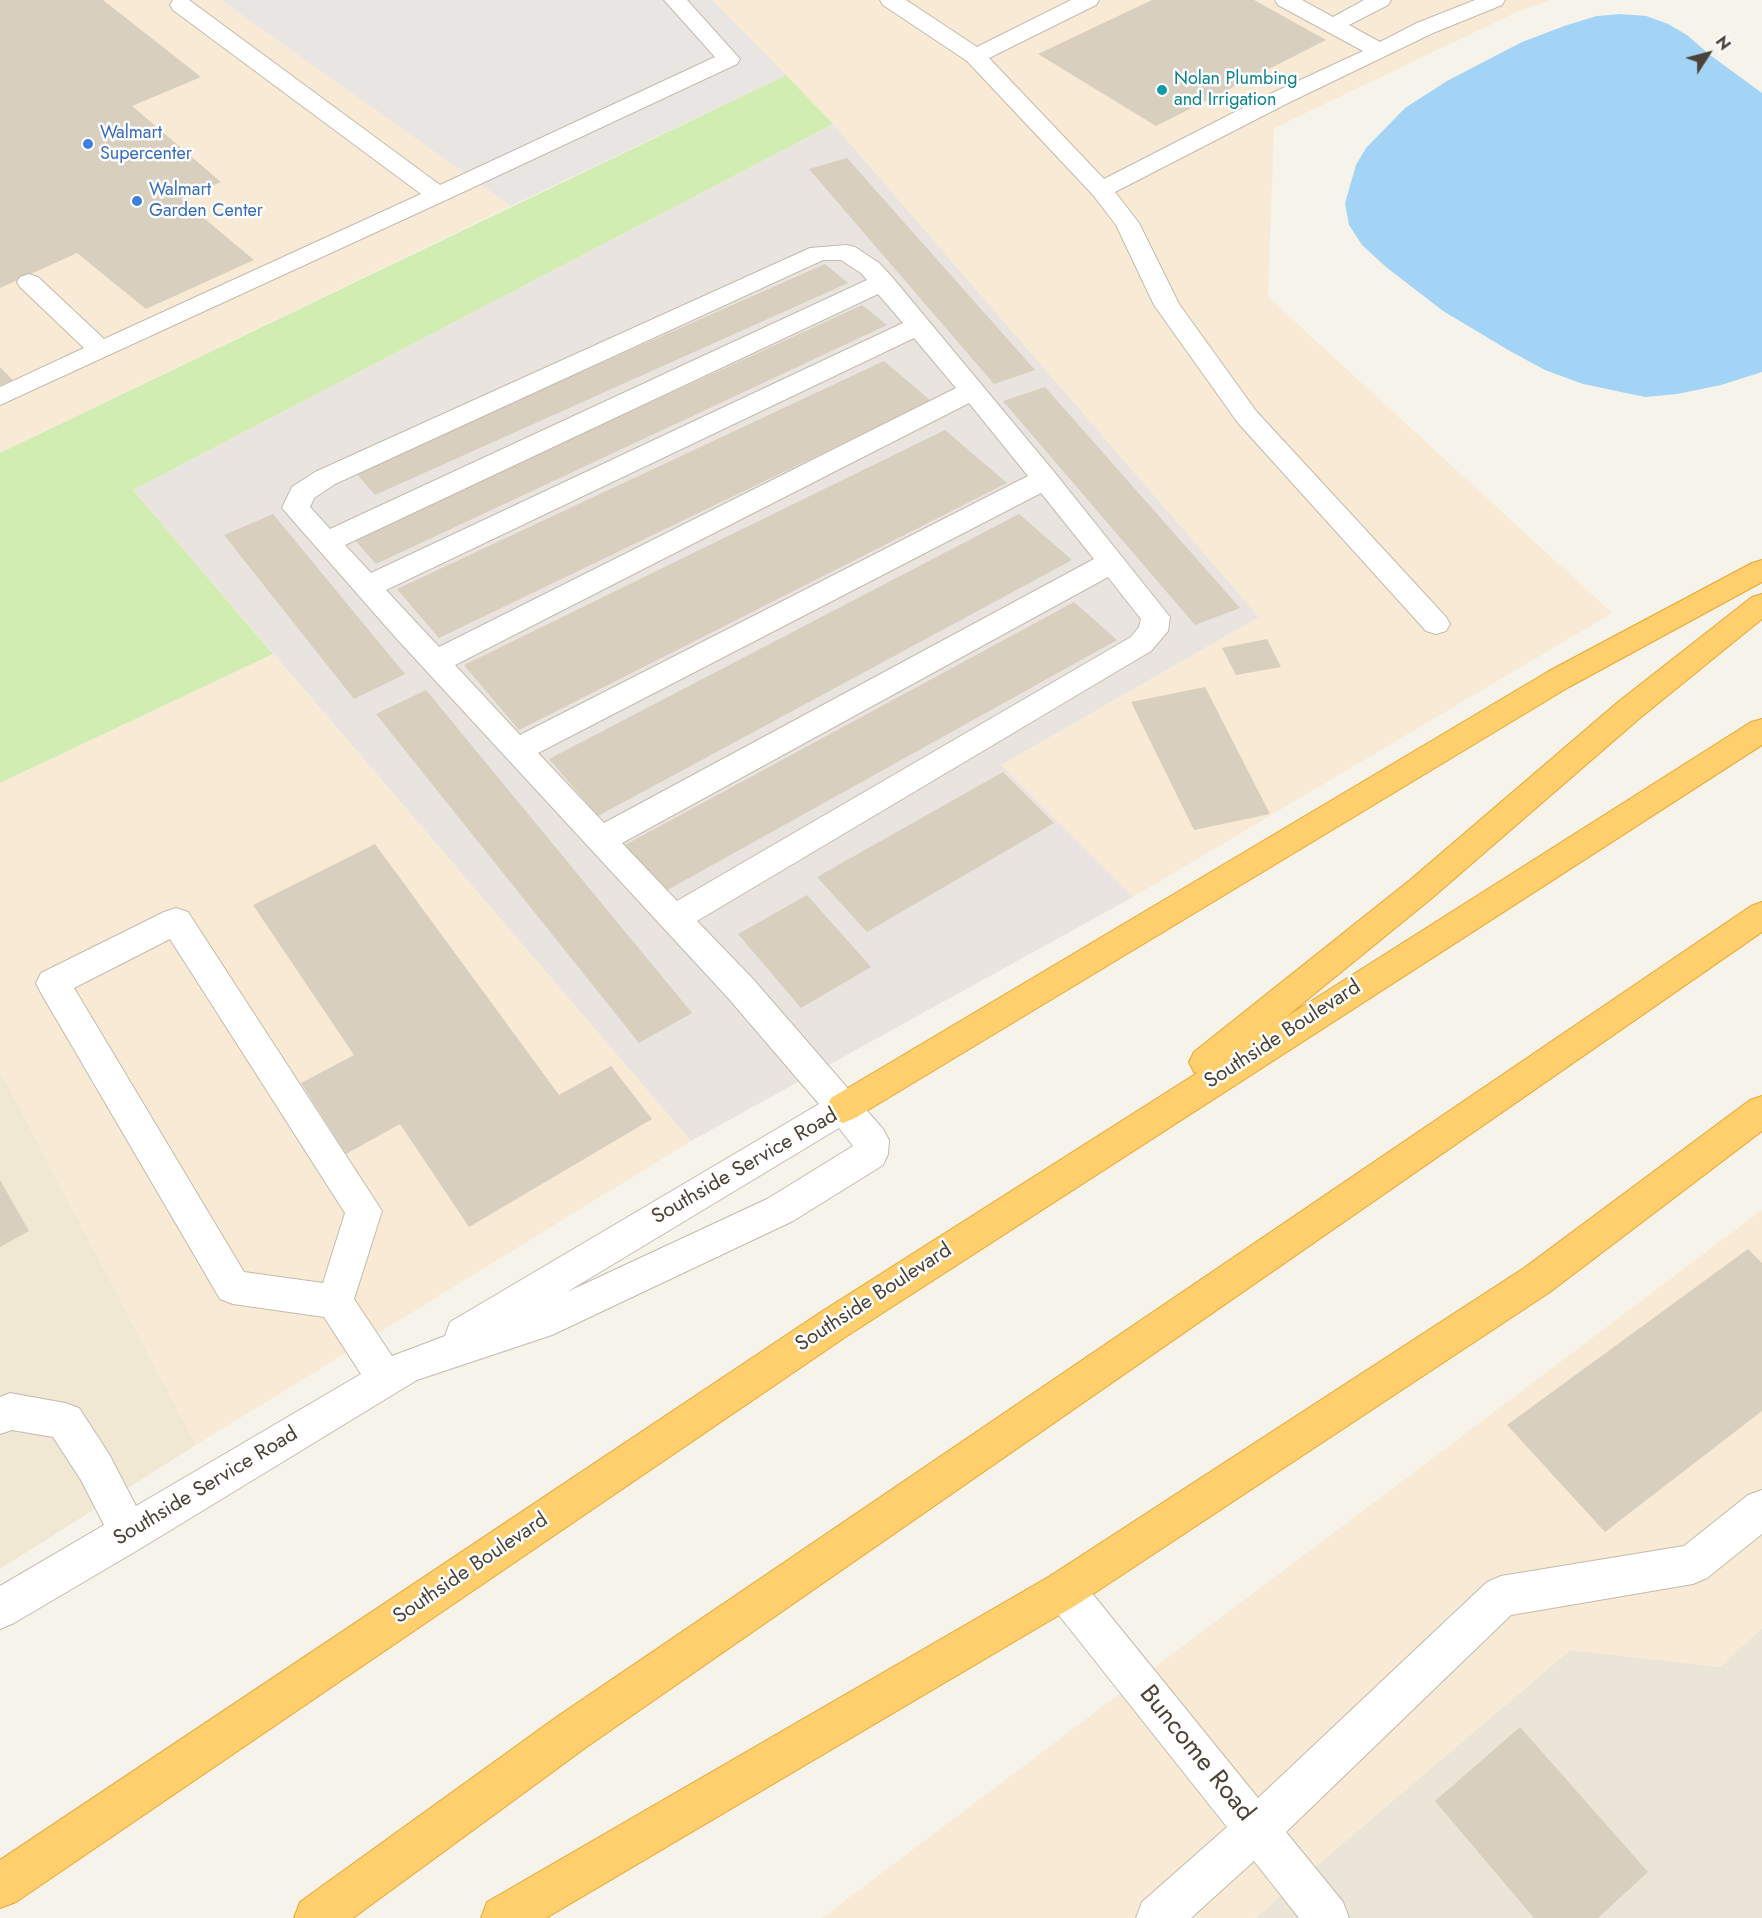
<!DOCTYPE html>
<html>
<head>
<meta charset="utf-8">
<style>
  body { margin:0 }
  #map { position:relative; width:1762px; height:1918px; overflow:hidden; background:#f6f3ea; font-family:Jost,sans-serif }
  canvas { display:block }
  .north { position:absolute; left:1678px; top:24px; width:60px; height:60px; -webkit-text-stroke:4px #fff; paint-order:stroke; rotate:54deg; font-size:16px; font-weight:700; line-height:24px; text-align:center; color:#4b4337 }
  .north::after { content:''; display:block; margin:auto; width:21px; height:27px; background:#4b4337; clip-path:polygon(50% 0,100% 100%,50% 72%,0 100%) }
</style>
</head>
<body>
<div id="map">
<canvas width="1762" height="1918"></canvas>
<div class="north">N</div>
</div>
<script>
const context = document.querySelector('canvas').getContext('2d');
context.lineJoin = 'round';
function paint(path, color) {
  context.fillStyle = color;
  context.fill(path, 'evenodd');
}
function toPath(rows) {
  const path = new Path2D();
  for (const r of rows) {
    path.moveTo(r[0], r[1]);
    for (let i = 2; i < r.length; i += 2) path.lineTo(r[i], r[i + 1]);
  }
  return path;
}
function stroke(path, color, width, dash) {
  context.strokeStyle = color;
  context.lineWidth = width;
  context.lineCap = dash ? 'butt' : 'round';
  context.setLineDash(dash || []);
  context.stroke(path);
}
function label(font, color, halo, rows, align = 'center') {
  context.font = font + ' Jost,sans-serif';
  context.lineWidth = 5;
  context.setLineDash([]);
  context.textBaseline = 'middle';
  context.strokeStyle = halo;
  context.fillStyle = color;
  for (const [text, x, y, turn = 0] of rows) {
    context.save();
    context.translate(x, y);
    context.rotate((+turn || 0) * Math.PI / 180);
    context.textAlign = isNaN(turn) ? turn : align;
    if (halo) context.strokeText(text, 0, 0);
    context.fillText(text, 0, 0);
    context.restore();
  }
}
const residential = toPath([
  [1762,1628,1762,1918,1255,1918,1570,1650,1720,1667]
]);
const commercial = toPath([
  [0,0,221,0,511,206,0,453],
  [712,0,1550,0,1519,11,1274,128,1268,297,1612,613,1133,897,1001,765,1259,617,833,124],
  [273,654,691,1141,196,1445,0,1071,0,783],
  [1762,1210,1762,1628,1720,1667,1570,1650,1255,1918,822,1918]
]);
const industrial = toPath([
  [833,124,1259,617,1001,765,1133,897,691,1141,133,490]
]);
const education = toPath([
  [0,1071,196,1445,0,1569]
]);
const green = toPath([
  [786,75,833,124,133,490,273,654,0,783,0,453]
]);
const parking = toPath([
  [221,0,712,0,786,75,511,206]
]);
const water = toPath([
  [1620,14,1646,16,1668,24,1687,35,1710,55,1762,93,1762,372,1721,385,1677,394,1645,397,1583,384,1545,370,1510,351,1443,311,1386,267,1362,245,1349,225,1345,203,1356,165,1366,148,1405,108,1447,81,1522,42,1567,25,1597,16]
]);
const building = toPath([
  [0,0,103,0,201,77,132,106,221,182,181,199,254,260,146,309,77,253,0,288],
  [1152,0,1254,0,1326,40,1156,126,1038,54],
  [847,158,1035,370,994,384,809,169],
  [825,264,848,283,375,495,355,472],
  [862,305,887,325,376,564,354,539],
  [884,361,931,401,439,638,397,589],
  [0,367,13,380,0,386],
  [1045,387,1240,608,1195,625,1003,401],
  [945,430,1007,483,519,730,464,665],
  [273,514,405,674,354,699,224,535],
  [1019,514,1072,560,598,816,549,759],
  [1074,602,1117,640,662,893,623,846],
  [1267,639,1281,667,1236,675,1222,648],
  [1205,687,1270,814,1194,830,1131,702],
  [426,690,692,1013,639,1043,376,714],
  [1003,772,1054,823,867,932,817,877],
  [375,844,559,1095,611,1066,652,1119,469,1227,400,1124,346,1154,301,1083,354,1055,253,905],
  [807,895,871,967,801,1008,738,934],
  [0,1180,29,1231,0,1247],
  [1748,1249,1762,1263,1762,1411,1605,1532,1507,1425],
  [1520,1727,1648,1872,1598,1918,1534,1918,1435,1801]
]);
const minor = toPath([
  [173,0,189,0,440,185,715,57,664,0,687,0,740,59,737,64,446,200,0,405,0,387,84,348,20,287,17,282,20,277,29,274,38,277,104,339,421,194,173,10,170,5,173,0],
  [880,0,906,0,977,47,1071,0,1099,0,1096,5,989,58,1104,179,1270,94,1363,51,1278,5,1275,0,1302,0,1333,17,1364,0,1391,0,1388,5,1349,25,1380,42,1417,23,1475,0,1505,0,1502,5,1433,33,1286,104,1115,192,1139,223,1179,304,1256,411,1446,617,1450,624,1446,631,1436,634,1426,631,1238,423,1154,305,1116,225,1093,195,967,61,883,5,880,0],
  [846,245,855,247,879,263,892,277,1055,473,1170,617,1168,631,1151,651,697,921,753,979,883,1129,889,1140,888,1154,883,1165,793,1221,552,1335,417,1380,143,1547,14,1623,0,1629,0,1586,104,1525,81,1480,53,1437,12,1430,0,1434,0,1397,10,1393,65,1403,79,1408,109,1454,136,1506,361,1374,324,1317,233,1304,220,1299,41,993,36,983,41,973,164,912,176,908,188,912,382,1211,354,1299,392,1356,445,1336,450,1322,819,1104,729,999,396,638,282,508,292,487,315,472,810,248,846,245],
  [823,260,841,260,861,273,867,280,330,529,310,507,314,498,335,484,823,260],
  [878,294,903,323,371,573,345,545,878,294],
  [914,338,956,388,439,647,386,590,914,338],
  [969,403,1028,476,520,735,455,665,969,403],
  [1041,493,1094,559,604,823,538,753,1041,493],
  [1108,577,1141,619,1139,627,1131,637,677,901,622,843,1108,577],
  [170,939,345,1213,323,1283,244,1272,74,988,170,939],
  [839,1128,853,1146,767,1199,567,1292,839,1128],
  [1762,1490,1762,1534,1707,1578,1693,1584,1511,1615,1286,1832,1343,1902,1349,1918,1299,1918,1254,1861,1191,1918,1136,1918,1142,1902,1227,1827,1050,1604,1044,1590,1050,1576,1064,1570,1078,1576,1258,1798,1487,1582,1501,1576,1684,1546,1748,1495,1762,1490]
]);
const highway = toPath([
  [1762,560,1762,582,1569,687,855,1118,843,1123,831,1118,826,1108,831,1098,1549,671,1752,563,1762,560],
  [1762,594,1762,619,1640,718,1432,898,1286,1017,1751,722,1762,719,1762,745,847,1336,16,1902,0,1908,0,1860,821,1312,1197,1073,1194,1072,1189,1062,1194,1052,1410,880,1618,702,1752,597,1762,594],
  [1762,902,1762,932,588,1746,353,1918,294,1918,300,1902,558,1716,1751,906,1762,902],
  [1762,1096,1762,1131,1550,1292,1078,1604,546,1918,481,1918,487,1902,1050,1576,1524,1268,1750,1100,1762,1096]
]);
const markers = [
  [1162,90,6,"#0f9aa8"],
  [88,144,6,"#3f7fe0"],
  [137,201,6,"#3f7fe0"]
];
const farCulturenames = [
  ["Nolan Plumbing",1174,80],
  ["and Irrigation",1174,101]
];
const farShopnames = [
  ["Walmart",100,134],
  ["Supercenter",100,155],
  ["Walmart",149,191],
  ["Garden Center",149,212]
];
const streetNames = [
  ["Southside Boulevard",1283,1035,-33],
  ["Southside Service Road",745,1167,-30],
  ["Southside Boulevard",874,1298,-33],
  ["Southside Service Road",206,1487,-31],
  ["Southside Boulevard",471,1569,-34]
];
const nearStreetnames = [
  ["Buncome Road",1196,1754,51]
];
paint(residential, '#ebe5d8');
paint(commercial, '#f9ead5');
paint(industrial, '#e9e4df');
paint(education, '#f0e8d3');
paint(green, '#d2edb1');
paint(parking, '#e8e5e2');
paint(water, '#a3d4f6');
paint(building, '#d9cfbf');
stroke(minor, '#c3bbac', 2);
stroke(highway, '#eaa630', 2);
paint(minor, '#fff');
paint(highway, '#ffce6d');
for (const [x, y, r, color] of markers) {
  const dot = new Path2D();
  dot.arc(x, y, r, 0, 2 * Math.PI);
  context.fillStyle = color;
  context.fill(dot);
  stroke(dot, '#fff', 2);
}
label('18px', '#0d838f', '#fff', farCulturenames, 'left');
label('18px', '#366cbe', '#fff', farShopnames, 'left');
label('21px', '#4b4337', '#fff', streetNames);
label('26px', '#4b4337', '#fff', nearStreetnames);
</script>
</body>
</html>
